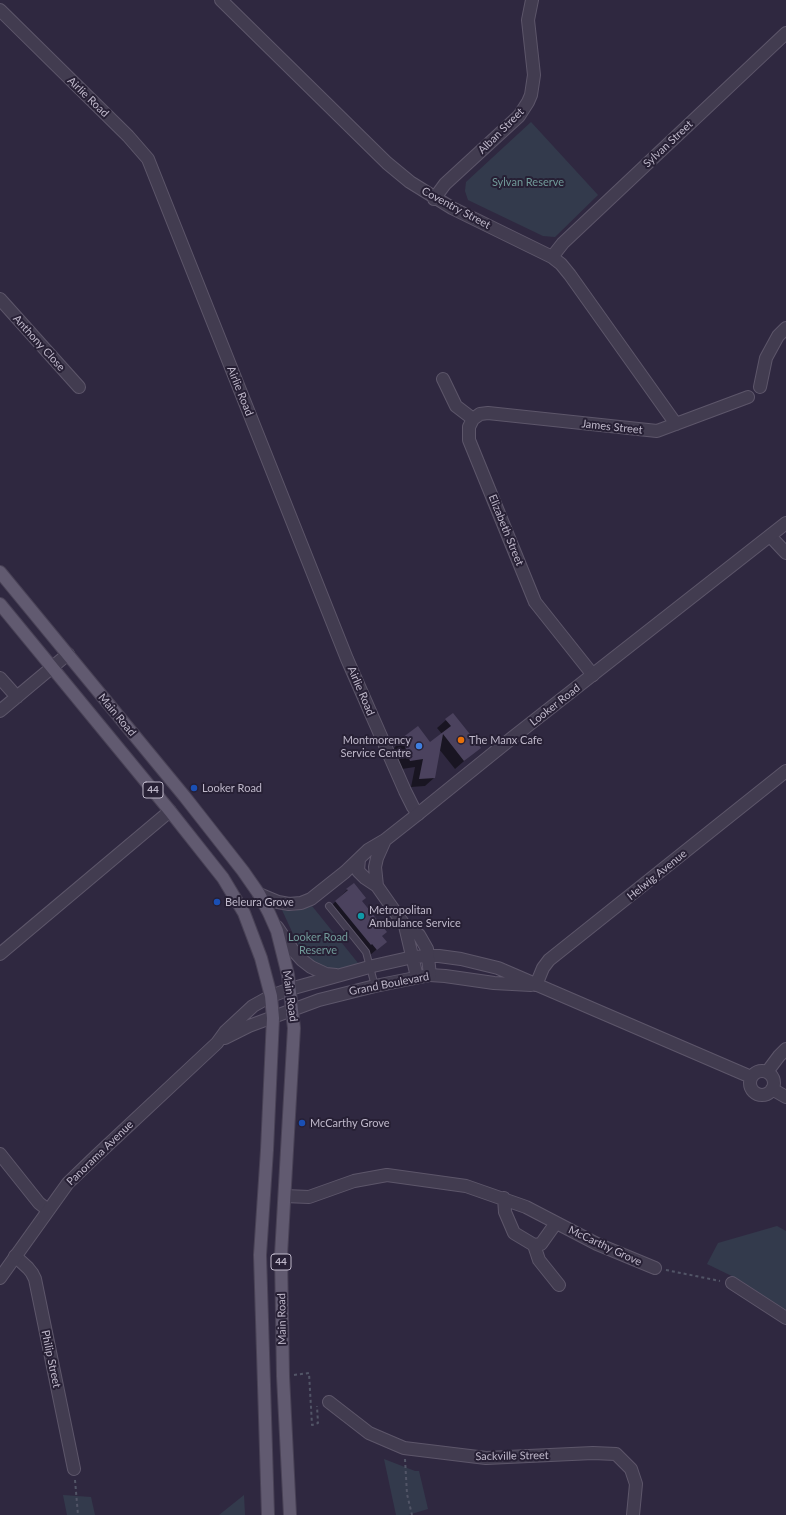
<!DOCTYPE html>
<html>
<head>
<meta charset="utf-8">
<style>
  body { margin:0 }
  canvas { display:block; background:#2f2840 }
</style>
</head>
<body>
<canvas width="786" height="1515"></canvas>
<script>
const context = document.querySelector('canvas').getContext('2d');
context.lineJoin = 'round';
function paint(path, color) {
  context.fillStyle = color;
  context.fill(path, 'evenodd');
}
function toPath(rows) {
  const path = new Path2D();
  for (const r of rows) {
    if (r.length === 3) {
      path.moveTo(r[0] + r[2], r[1]);
      path.arc(r[0], r[1], r[2], 0, 2 * Math.PI);
      continue;
    }
    path.moveTo(r[0], r[1]);
    for (let i = 2; i < r.length; i += 2) path.lineTo(r[i], r[i + 1]);
  }
  return path;
}
function stroke(path, color, width, dash) {
  context.strokeStyle = color;
  context.lineWidth = width;
  context.lineCap = dash ? 'butt' : 'round';
  context.setLineDash(dash || []);
  context.stroke(path);
}
function label(font, color, halo, rows, align = 'center') {
  context.font = font + ' Lato,sans-serif';
  context.lineWidth = 4;
  context.setLineDash([]);
  context.textBaseline = 'middle';
  context.strokeStyle = halo;
  context.fillStyle = color;
  for (const [text, x, y, turn = 0] of rows) {
    context.save();
    context.translate(x, y);
    context.rotate((+turn || 0) * Math.PI / 180);
    context.textAlign = isNaN(turn) ? turn : align;
    if (halo) context.strokeText(text, 0, 0);
    context.fillText(text, 0, 0);
    context.restore();
  }
}
const green = toPath([
  [531,122,598,195,555,237,543,236,468,200,465,191,466,182],
  [312,906,358,963,339,969,328,969,309,960,300,949,282,910,293,911],
  [777,1226,786,1231,786,1310,738,1279,707,1264,718,1243],
  [384,1459,415,1471,419,1471,428,1509,408,1515,396,1515],
  [63,1495,91,1497,95,1515,67,1515],
  [244,1495,245,1515,219,1515]
]);
const shadow = toPath([
  [446,720,479,748,455,769,439,749,434,778,425,786,411,787,415,767,402,769,394,748,402,739,418,728,430,743,442,734,437,728],
  [353,884,361,901,385,942,368,957,363,951,362,953,327,910]
]);
const building = toPath([
  [453,713,481,748,464,761,443,734,435,778,419,779,423,759,410,761,402,738,418,726,430,742,451,726,445,719],
  [354,883,366,898,362,901,387,932,382,936,387,942,377,950,372,944,371,945,335,901,348,890,346,889]
]);
const path = toPath([
  [666,1270,720,1281],
  [294,1375,309,1373,312,1425,318,1423,317,1406],
  [405,1459,407,1494,412,1515],
  [75,1480,78,1515]
]);
const service = toPath([
  [329,906,366,952,375,986]
]);
const minor = toPath([
  [221,0,387,163,410,182,452,208,552,257,561,264,570,275,676,424],
  [0,10,128,136,148,159,347,659,405,791,413,807,418,814],
  [434,199,445,184,519,116,528,102,531,95,534,75,528,20,532,0],
  [552,257,563,243,786,33],
  [0,299,79,387],
  [443,379,456,406,473,419],
  [760,387,766,358,778,336,786,328],
  [770,536,786,553],
  [593,675,535,602,469,440,469,427,473,419,480,414,488,413,657,431,748,397],
  [0,678,17,697],
  [0,711,68,654],
  [0,954,170,811],
  [428,956,439,956,461,959,498,968,751,1077],
  [430,975,445,976,494,983,531,985],
  [536,985,543,968,549,960,786,771],
  [762,1083,12],
  [767,1072,779,1056,786,1049],
  [772,1089,786,1097],
  [0,1154,39,1203,48,1210],
  [285,1196,309,1197,354,1181,387,1175,466,1186,526,1207,597,1244,655,1268],
  [504,1198,505,1212,514,1233,534,1245,541,1244,556,1223],
  [534,1245,539,1260,559,1285],
  [15,1256,28,1268,32,1273,35,1279,74,1469],
  [732,1283,786,1318],
  [329,1402,369,1433,404,1448,486,1458,593,1453,616,1454,631,1469,636,1484,633,1515]
]);
const tertiary = toPath([
  [377,886,375,867,377,858,385,840],
  [259,894,278,902,289,904,301,903,311,899,345,872,368,850,385,840,418,814,512,738,786,523],
  [405,926,417,977],
  [277,927,292,949,302,960,311,967,326,974,336,975],
  [225,1038,249,1026,319,1000,375,986,430,975,427,949,419,935,405,926,377,886,365,878,358,871,359,859],
  [0,1278,68,1183,96,1156,217,1043,225,1032,253,1006,271,996,290,989,373,966,413,957,428,956]
]);
const primary = toPath([
  [0,572,185,797,243,871,259,894,269,913,277,931,288,975,294,1028,281,1255,283,1376,290,1515],
  [0,604,170,811,223,878,244,913,261,958,271,996,273,1018,267,1150,260,1255,268,1515]
]);
const markers = [
  [461,740,4,"#e8710a"],
  [419,746,4,"#3f7fe0"],
  [194,788,4,"#1a4fb4"],
  [217,902,4,"#1a4fb4"],
  [361,916,4,"#0f9aa8"],
  [302,1123,4,"#1a4fb4"]
];
const shields = [
  [153,790,20],
  [281,1262,20]
];
const shieldNames = [
  ["44",153,790],
  ["44",281,1262]
];
const streetNames = [
  ["Airlie Road",88,97,44],
  ["Alban Street",501,131,-45],
  ["Sylvan Street",668,144,-43],
  ["Coventry Street",456,208,28],
  ["Anthony Close",39,343,48],
  ["Airlie Road",240,391,68],
  ["James Street",612,427,6],
  ["Elizabeth Street",506,530,68],
  ["Airlie Road",361,691,67],
  ["Looker Road",555,705,-38],
  ["Main Road",117,715,50],
  ["Helwig Avenue",657,875,-39],
  ["Grand Boulevard",389,984,-11],
  ["Main Road",290,996,82],
  ["Panorama Avenue",100,1153,-44],
  ["McCarthy Grove",605,1246,25],
  ["Main Road",282,1319,-91],
  ["Philip Street",51,1359,78],
  ["Sackville Street",512,1456,-1]
];
const parkNames = [
  ["Sylvan Reserve",528,182],
  ["Looker Road",318,937],
  ["Reserve",318,950]
];
const poiNames = [
  ["Montmorency",411,740,"right"],
  ["Service Centre",411,753,"right"],
  ["The Manx Cafe",469,740],
  ["Looker Road",202,788],
  ["Beleura Grove",225,902],
  ["Metropolitan",369,910],
  ["Ambulance Service",369,923],
  ["McCarthy Grove",310,1123]
];
paint(green, '#333a4c');
paint(shadow, '#0007');
paint(building, '#4b425e');
stroke(service, '#5d566a', 8);
stroke(minor, '#5d566a', 14);
stroke(tertiary, '#5d566a', 14);
stroke(primary, '#494256', 14);
stroke(path, '#525567', 2, [3, 3]);
stroke(service, '#423c50', 6);
stroke(minor, '#423c50', 12);
stroke(tertiary, '#423c50', 12);
stroke(primary, '#615a70', 12);
for (const [x, y, r, color] of markers) {
  const dot = new Path2D();
  dot.arc(x, y, r, 0, 2 * Math.PI);
  context.fillStyle = color;
  context.fill(dot);
  stroke(dot, '#272035', 1.5);
}
for (const [x, y, w] of shields) {
  const box = new Path2D();
  box.roundRect(x - w / 2, y - 8, w, 16, 3);
  context.fillStyle = '#272035';
  context.fill(box);
  stroke(box, '#bfb8ca', 1);
}
label('bold 10px', '#bfb8ca', null, shieldNames);
label('11px', '#bfb8ca', '#272035', streetNames);
label('11px', '#719a99', '#272035', parkNames);
label('11px', '#bfb8ca', '#272035', poiNames, 'left');
</script>
</body>
</html>
